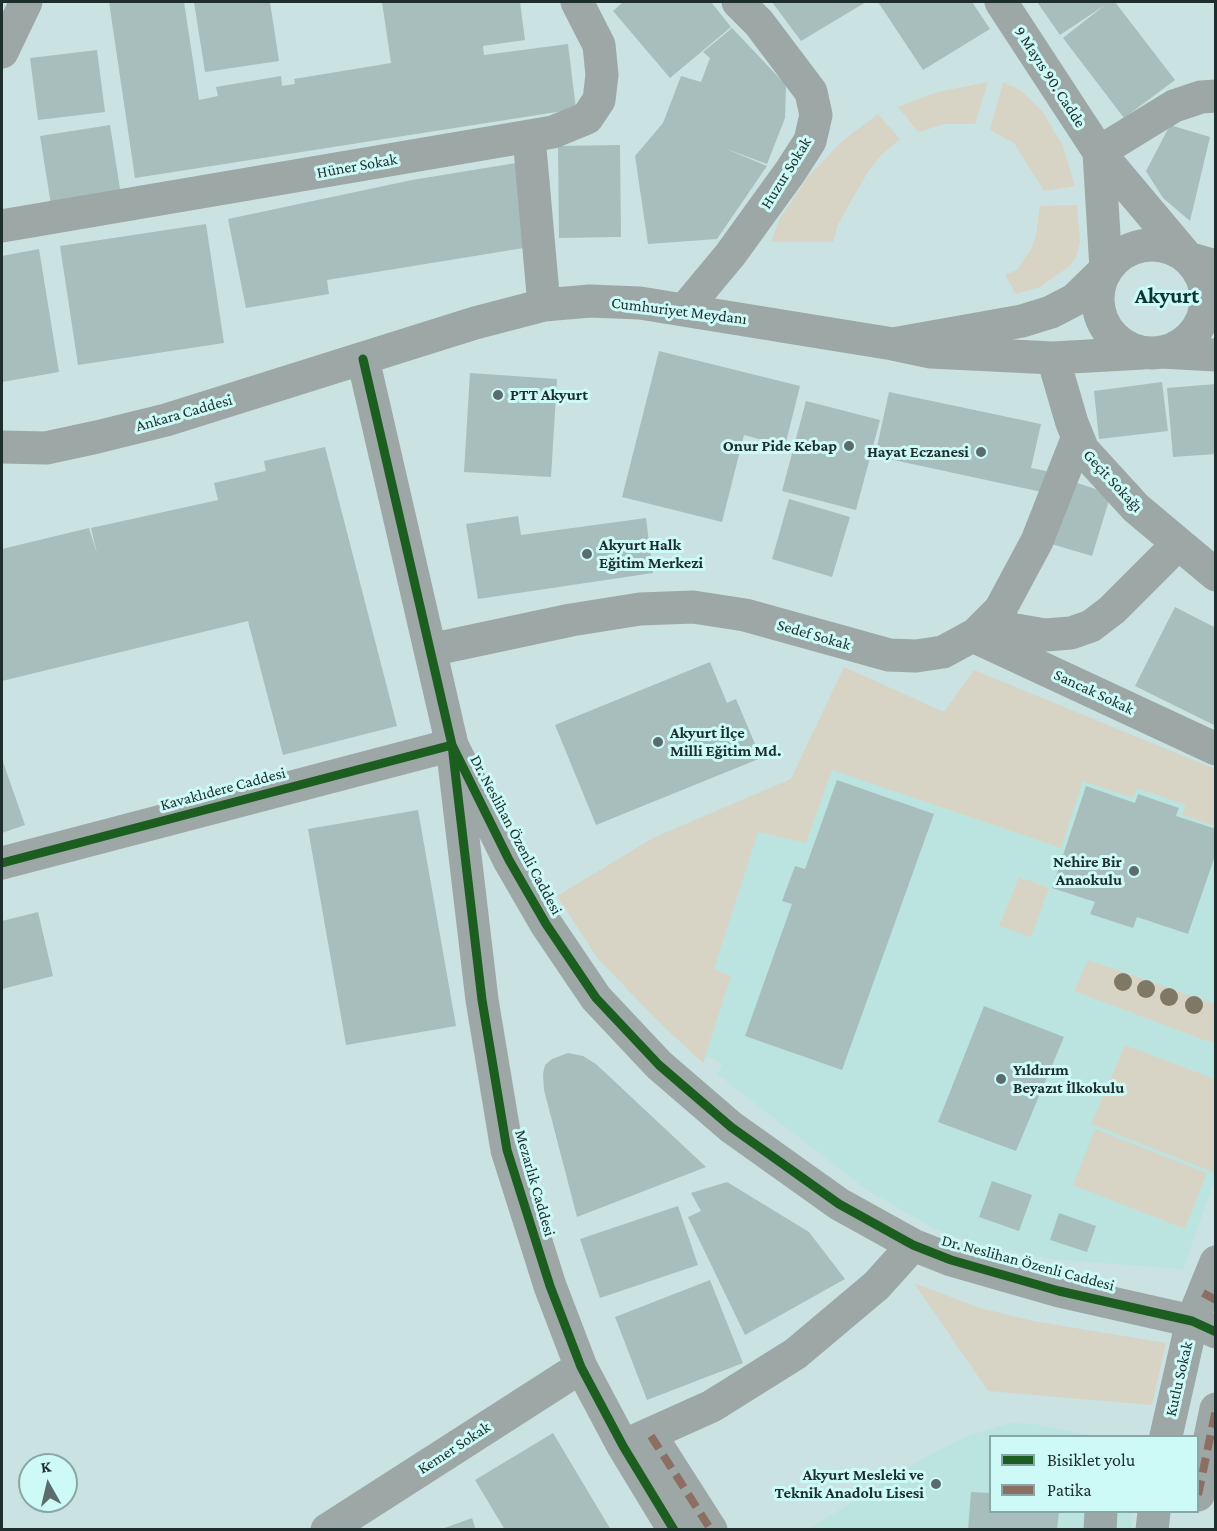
<!DOCTYPE html>
<html>
<head>
<meta charset="utf-8">
<style>
  body { margin:0 }
  #map { position:relative; width:1217px; height:1531px; overflow:hidden; background:#cae2e1; font-family:"Crimson Pro",serif }
  canvas { display:block }
  .frame { position:absolute; inset:0; border:3px solid #1d2e2d; pointer-events:none }
  .legend { position:absolute; left:989px; top:1435px; width:210px; height:78px; box-sizing:border-box; background:#cdf9f6; border:2px solid #87a8a6; margin:0; padding:8px 10px; list-style:none; font-size:18px; color:#1d2e2d }
  .legend li { display:flex; align-items:center; gap:12px; height:30px }
  .legend b { width:30px; border:2px solid #87a8a6 }
  .north { position:absolute; left:18px; top:1453px; width:60px; height:60px; box-sizing:border-box; background:#cdf9f6; border:2px solid #87a8a6; border-radius:50%; rotate:352deg; font-size:16px; font-weight:700; line-height:24px; text-align:center; color:#1d2e2d }
  .north::after { content:''; display:block; margin:auto; width:21px; height:27px; background:#5a6d6c; clip-path:polygon(50% 0,100% 100%,50% 72%,0 100%) }
</style>
</head>
<body>
<div id="map">
<canvas width="1217" height="1531"></canvas>
<div class="frame"></div>
<ul class="legend">
<li><b style="height:8px;background:#1b5e20"></b>Bisiklet yolu</li>
<li><b style="height:8px;background:#8d6e63"></b>Patika</li>
</ul>
<div class="north">K</div>
</div>
<script>
const context = document.querySelector('canvas').getContext('2d');
context.lineJoin = 'round';
function paint(path, color) {
  context.fillStyle = color;
  context.fill(path, 'evenodd');
}
function toPath(rows) {
  const path = new Path2D();
  for (const r of rows) {
    if (r.length === 3) {
      path.moveTo(r[0] + r[2], r[1]);
      path.arc(r[0], r[1], r[2], 0, 2 * Math.PI);
      continue;
    }
    path.moveTo(r[0], r[1]);
    for (let i = 2; i < r.length; i += 2) path.lineTo(r[i], r[i + 1]);
  }
  return path;
}
function stroke(path, color, width, dash) {
  context.strokeStyle = color;
  context.lineWidth = width;
  context.lineCap = dash ? 'butt' : 'round';
  context.setLineDash(dash || []);
  context.stroke(path);
}
function label(font, color, halo, rows, align = 'center') {
  context.font = font + ' "Crimson Pro",serif';
  context.lineWidth = 6;
  context.setLineDash([]);
  context.textBaseline = 'middle';
  context.strokeStyle = halo;
  context.fillStyle = color;
  for (const [text, x, y, turn = 0] of rows) {
    context.save();
    context.translate(x, y);
    context.rotate((+turn || 0) * Math.PI / 180);
    context.textAlign = isNaN(turn) ? turn : align;
    if (halo) context.strokeText(text, 0, 0);
    context.fillText(text, 0, 0);
    context.restore();
  }
}
const built = toPath([
  [844,667,944,712,974,670,1215,769,1215,1179,1183,1269,1048,1259,971,1242,941,1232,867,1190,717,1074,722,1064,707,1056,703,1063,661,1024,598,959,557,896,653,838,791,779],
  [1010,1423,1034,1424,1093,1436,990,1436,990,1512,1133,1512,1131,1529,807,1530,926,1457,967,1436]
]);
const green = toPath([
  [988,82,975,124,945,124,918,132,898,107,937,92],
  [1003,82,1020,90,1042,111,1063,146,1075,186,1044,191,1014,143,990,130],
  [878,114,900,139,880,156,866,175,838,224,833,242,771,242,779,220,807,178,842,141],
  [1077,205,1080,241,1077,255,1070,266,1040,287,1016,294,1005,275,1017,270,1031,249,1036,235,1040,206],
  [844,667,944,712,974,670,1215,769,1215,826,1182,815,1186,805,1137,788,1133,798,1083,781,1061,848,832,770,806,843,758,832,714,969,731,976,703,1063,661,1024,598,959,557,896,653,838,791,779],
  [1019,877,1049,888,1031,937,999,926],
  [1088,960,1215,1004,1215,1044,1074,991],
  [1125,1045,1215,1079,1215,1173,1091,1124],
  [1095,1129,1207,1173,1185,1229,1073,1185],
  [914,1283,980,1308,1033,1321,1166,1343,1152,1405,988,1391]
]);
const building = toPath([
  [109,2,184,2,199,100,218,96,216,87,281,76,282,86,295,84,294,79,391,63,382,2,520,2,525,40,483,46,484,55,568,44,576,109,135,178],
  [194,2,270,2,279,61,205,72],
  [623,2,711,2,731,27,670,78,613,11],
  [772,2,866,2,801,41],
  [878,2,972,2,990,29,923,70],
  [1037,2,1115,2,1175,80,1124,118,1063,38,1105,5,1060,35],
  [732,28,786,85,785,118,767,164,724,148,767,166,717,239,648,244,635,156,663,123,681,76,701,82,710,58,703,52],
  [97,50,105,112,38,120,30,58],
  [110,125,121,195,51,205,40,136],
  [1170,125,1210,137,1190,221,1163,198,1146,171],
  [620,145,621,237,559,238,558,146],
  [516,163,530,247,327,280,329,294,246,308,228,219,412,180],
  [206,224,224,343,78,365,60,246],
  [39,249,59,372,2,382,2,256],
  [659,351,800,386,785,446,744,435,722,522,622,497],
  [470,373,557,379,551,477,464,472],
  [1162,382,1168,431,1099,439,1094,391],
  [1216,384,1216,454,1173,457,1167,388],
  [889,392,1041,424,1031,468,1056,473,1051,494,875,456],
  [806,401,880,420,856,510,782,491],
  [325,447,397,726,283,755,248,621,2,681,2,549,89,528,97,554,91,528,218,500,214,483,266,471,264,461],
  [1068,480,1111,494,1092,556,1048,543],
  [789,499,850,517,832,577,772,559],
  [518,516,521,535,646,518,653,573,478,599,466,524],
  [1175,607,1216,628,1216,726,1135,686],
  [710,662,727,703,736,699,761,758,596,825,555,725],
  [2,759,25,825,2,833],
  [837,780,934,814,842,1070,745,1036,792,904,782,901,795,866,805,869],
  [1086,786,1135,803,1138,794,1179,808,1176,816,1216,829,1216,853,1188,934,1137,917,1133,928,1090,914,1095,902,1052,888],
  [418,810,456,1026,346,1045,308,829],
  [38,912,53,976,2,989,2,921],
  [984,1006,1064,1037,1016,1151,938,1122],
  [568,1053,583,1056,596,1064,706,1167,577,1217,544,1090,543,1074,545,1065,552,1059],
  [992,1181,1032,1195,1019,1231,979,1217],
  [727,1182,809,1232,845,1279,745,1335,688,1217,701,1211,691,1193],
  [678,1206,698,1265,600,1298,580,1239],
  [1059,1213,1096,1226,1087,1252,1050,1240],
  [710,1280,743,1363,647,1400,615,1317],
  [553,1433,611,1530,505,1530,475,1480],
  [971,1492,990,1493,990,1512,1059,1512,1057,1530,968,1530],
  [472,1518,476,1530,442,1530,442,1529]
]);
const minor = toPath([
  [1001,2,1099,152,1174,106,1201,97,1216,96],
  [2,52,26,2],
  [529,137,544,305],
  [2,226,553,132,587,118,599,100,602,75,599,45,577,2],
  [1152,299,54],
  [685,309,730,255,790,172,810,141,816,115,811,92,759,23,738,2],
  [1161,352,1216,355],
  [1143,353,1053,358,931,352,893,344,1022,321,1051,312,1074,300,1106,269,1099,152,1188,258,1216,266],
  [1053,358,1072,423,1083,450,1136,508,1216,575],
  [363,359,452,745,509,860,546,924,596,998,659,1065,731,1127,839,1204,913,1245,951,1260,1059,1291,1192,1321,1216,1332],
  [2,447,46,448,97,437,166,420,475,323,544,305,590,301,640,303,893,344],
  [987,625,1045,635,1071,633,1091,626,1112,610,1177,545],
  [973,636,1216,749],
  [430,650,571,620,640,609,693,607,745,615,889,655,916,656,943,652,976,634,1000,610,1037,541,1077,439],
  [2,863,452,745,482,1000,507,1150,550,1286,581,1367,623,1446,674,1530],
  [651,1436,711,1530],
  [1166,1436,1192,1321,1216,1262],
  [623,1446,712,1406,795,1354,877,1285,913,1245],
  [1198,1495,1216,1409],
  [327,1530,581,1367],
  [1100,1530,1101,1512],
  [1152,1530,1154,1512]
]);
const quiet = toPath([
  [1203,1293,1216,1300],
  [651,1436,711,1530],
  [1198,1495,1216,1409]
]);
const cycleway = toPath([
  [363,359,452,745,509,860,546,924,596,998,659,1065,731,1127,839,1204,913,1245,951,1260,1059,1291,1192,1321,1216,1332],
  [2,863,452,745,482,1000,507,1150,550,1286,581,1367,623,1446,674,1530]
]);
const trees = [
  [1123,982],
  [1146,989],
  [1169,997],
  [1194,1005]
];
const markers = [
  [498,395,6,"#5a6d6c"],
  [849,446,6,"#5a6d6c"],
  [981,452,6,"#5a6d6c"],
  [587,554,6,"#5a6d6c"],
  [658,742,6,"#5a6d6c"],
  [1134,871,6,"#5a6d6c"],
  [1001,1079,6,"#5a6d6c"],
  [936,1484,6,"#5a6d6c"]
];
const streetNames = [
  ["9 Mayıs 90. Cadde",1050,77,57],
  ["Hüner Sokak",357,166,-10],
  ["Huzur Sokak",786,173,-58],
  ["Cumhuriyet Meydanı",679,311,7],
  ["Ankara Caddesi",184,413,-16],
  ["Geçit Sokağı",1113,481,47],
  ["Sedef Sokak",814,635,16],
  ["Sancak Sokak",1094,692,25],
  ["Kavaklıdere Caddesi",223,789,-15],
  ["Dr. Neslihan Özenli Caddesi",516,835,62],
  ["Mezarlık Caddesi",535,1183,74],
  ["Dr. Neslihan Özenli Caddesi",1028,1263,15],
  ["Kutlu Sokak",1179,1379,-77],
  ["Kemer Sokak",454,1448,-33]
];
const poiNames = [
  ["PTT Akyurt",510,395],
  ["Onur Pide Kebap",837,446,"right"],
  ["Hayat Eczanesi",969,452,"right"],
  ["Akyurt Halk",599,545],
  ["Eğitim Merkezi",599,563],
  ["Akyurt İlçe",670,733],
  ["Milli Eğitim Md.",670,751],
  ["Nehire Bir",1122,862,"right"],
  ["Anaokulu",1122,880,"right"],
  ["Yıldırım",1013,1070],
  ["Beyazıt İlkokulu",1013,1088],
  ["Akyurt Mesleki ve",924,1475,"right"],
  ["Teknik Anadolu Lisesi",924,1493,"right"]
];
const districtNames = [
  ["Akyurt",1167,296]
];
paint(built, '#bbe4e1');
paint(green, '#d7d4c6');
paint(building, '#a8bebd');
stroke(minor, '#9ca7a6', 33);
stroke(quiet, '#8d6e63', 8, [15, 8]);
stroke(cycleway, '#1b5e20', 9);
context.fillStyle = '#7f7865';
for (const [x, y] of trees) {
  context.beginPath();
  context.arc(x, y, 9, 0, 2 * Math.PI);
  context.fill();
}
for (const [x, y, r, color] of markers) {
  const dot = new Path2D();
  dot.arc(x, y, r, 0, 2 * Math.PI);
  context.fillStyle = color;
  context.fill(dot);
  stroke(dot, '#cdf9f6', 2);
}
label('16px', '#1d2e2d', '#cdf9f6', streetNames);
label('bold 16px', '#1d2e2d', '#cdf9f6', poiNames, 'left');
label('bold 22px', '#093533', '#cdf9f6', districtNames);
</script>
</body>
</html>
